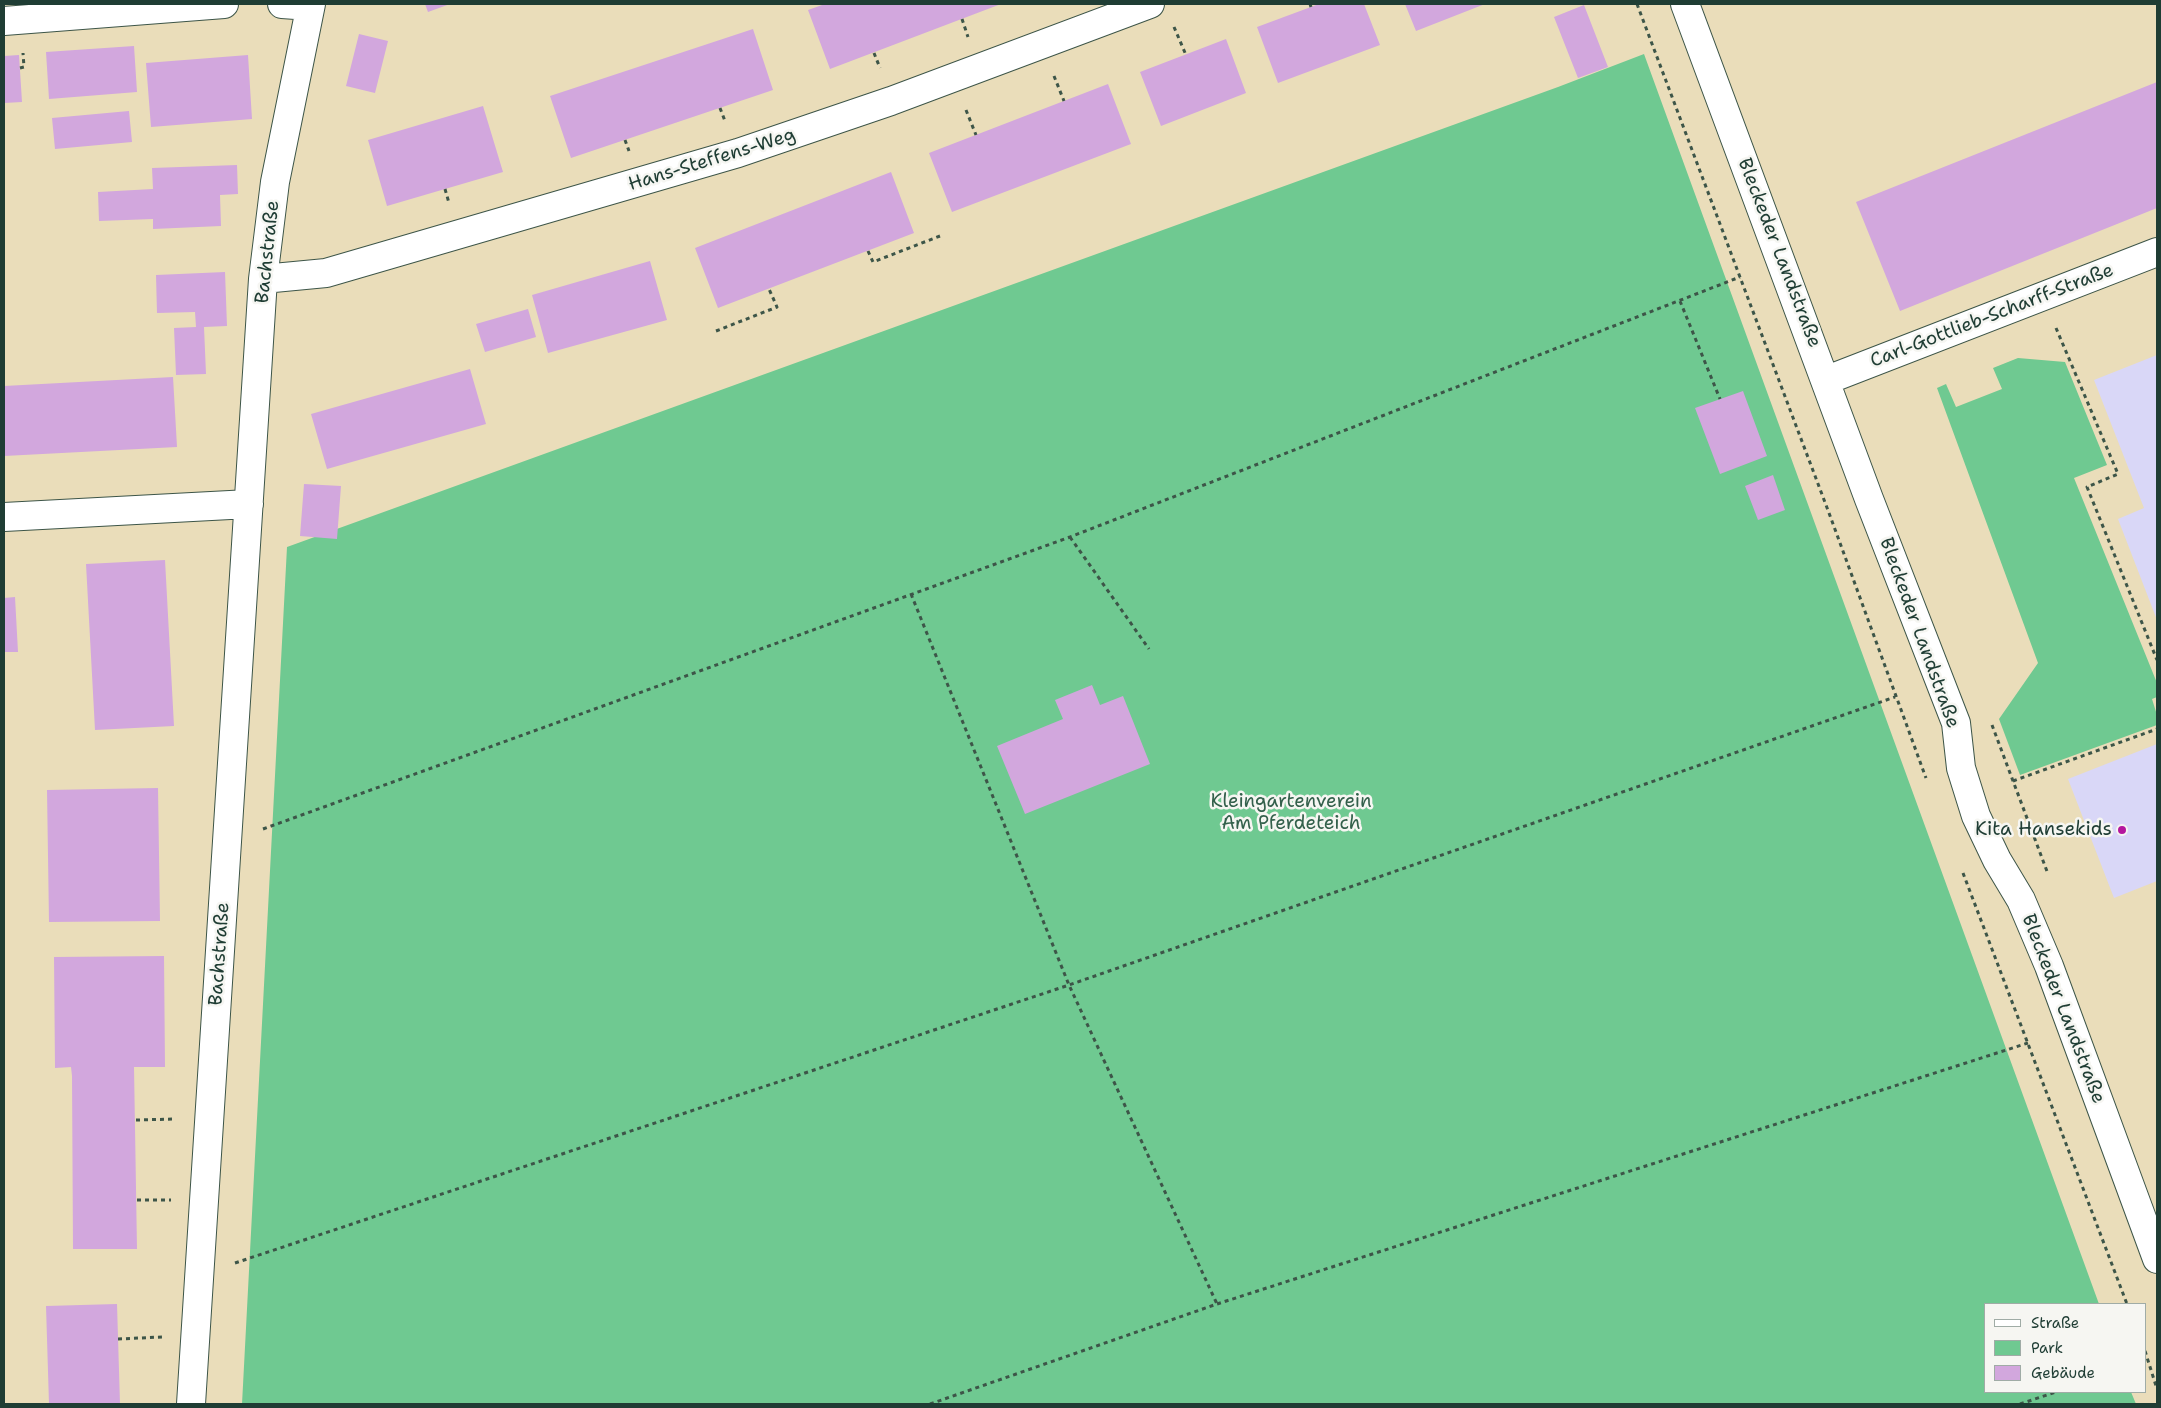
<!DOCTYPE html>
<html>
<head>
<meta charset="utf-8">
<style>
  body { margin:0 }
  #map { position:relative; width:2161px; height:1408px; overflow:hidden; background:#eaddba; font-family:"Shantell Sans",sans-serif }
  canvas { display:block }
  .frame { position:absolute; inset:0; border:5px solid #1f3d34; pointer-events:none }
  .legend { position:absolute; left:1984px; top:1303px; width:162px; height:90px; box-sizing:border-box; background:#f6f6f2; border:1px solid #a0aca6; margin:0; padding:6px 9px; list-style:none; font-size:15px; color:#1f3d34 }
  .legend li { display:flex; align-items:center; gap:10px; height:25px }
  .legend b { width:25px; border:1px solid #a0aca6 }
</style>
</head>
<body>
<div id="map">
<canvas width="2161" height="1408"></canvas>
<div class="frame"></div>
<ul class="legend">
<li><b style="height:6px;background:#fff"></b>Straße</li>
<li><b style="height:14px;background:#6fc991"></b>Park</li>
<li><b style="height:14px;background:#d2a7dd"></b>Gebäude</li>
</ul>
</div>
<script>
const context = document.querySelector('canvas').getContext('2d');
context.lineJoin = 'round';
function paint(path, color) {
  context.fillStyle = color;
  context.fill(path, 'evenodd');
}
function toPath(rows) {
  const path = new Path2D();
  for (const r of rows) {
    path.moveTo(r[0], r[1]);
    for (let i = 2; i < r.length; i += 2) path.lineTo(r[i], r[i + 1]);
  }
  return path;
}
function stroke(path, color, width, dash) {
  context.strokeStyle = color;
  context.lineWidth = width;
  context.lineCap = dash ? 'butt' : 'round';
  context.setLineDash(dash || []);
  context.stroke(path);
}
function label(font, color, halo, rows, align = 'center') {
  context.font = font + ' "Shantell Sans",sans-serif';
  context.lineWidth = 5;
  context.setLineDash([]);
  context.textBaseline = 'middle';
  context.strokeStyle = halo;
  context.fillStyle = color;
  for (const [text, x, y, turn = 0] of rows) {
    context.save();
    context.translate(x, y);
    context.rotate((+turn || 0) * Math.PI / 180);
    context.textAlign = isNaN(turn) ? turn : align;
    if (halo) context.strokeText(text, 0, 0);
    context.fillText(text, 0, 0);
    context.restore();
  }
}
const built = toPath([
  [2157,355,2157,620,2118,519,2144,508,2094,380],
  [2157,744,2157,881,2114,898,2068,779]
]);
const green = toPath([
  [1644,54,2099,1304,1985,1304,1985,1392,2131,1392,2136,1404,242,1404,287,547,1558,87],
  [2018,358,2065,362,2107,465,2074,478,2157,683,2157,697,2152,699,2157,715,2157,725,2020,775,1999,719,2038,663,1937,388,1946,384,1956,407,2002,389,1993,368]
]);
const building = toPath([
  [425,4,450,4,428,12],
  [825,4,1001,4,830,69,808,10],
  [1319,4,1364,4,1380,45,1278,83,1257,27],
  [1405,4,1485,4,1416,31],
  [1584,5,1608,67,1578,78,1554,17],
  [753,29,773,90,571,158,550,96],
  [359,34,388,41,375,93,346,86],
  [1226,39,1246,93,1161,126,1140,72],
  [134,46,137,92,49,99,46,52],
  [19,55,22,102,4,103,4,56],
  [248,55,252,119,151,127,146,63],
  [2157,82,2157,208,1900,311,1856,202],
  [1108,84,1131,144,952,212,929,153],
  [483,106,503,172,387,206,368,140],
  [129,111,132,142,55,149,52,118],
  [237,165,238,194,220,195,221,226,153,229,153,219,99,221,98,192,153,189,152,168],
  [891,172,914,233,718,308,695,248],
  [650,261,667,320,548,353,532,295],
  [225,272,227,326,204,327,206,374,176,375,174,328,196,327,195,312,157,313,156,275],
  [528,309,536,337,485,352,476,324],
  [470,369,486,424,327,469,311,414],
  [173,377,177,447,4,456,4,386],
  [1743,391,1767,456,1720,474,1695,408],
  [1773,475,1785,510,1758,520,1745,486],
  [304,484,341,486,337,539,300,536],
  [165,560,174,726,95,730,86,564],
  [15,597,18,652,4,652,4,598],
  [1092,685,1100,705,1123,696,1150,764,1025,814,997,746,1063,719,1055,700],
  [158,788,160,921,49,922,47,790],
  [164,956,165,1067,134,1067,137,1249,73,1249,72,1076,71,1067,55,1068,54,957],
  [117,1304,120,1404,49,1404,46,1306]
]);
const path = toPath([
  [1310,4,1311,7],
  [1637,4,1829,513,1926,778],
  [962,19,968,37],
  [1174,27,1186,55],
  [874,53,880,68],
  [20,68,24,67,23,53],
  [1054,76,1064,101],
  [720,108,725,121],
  [966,110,976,135],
  [625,140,629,151],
  [445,189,449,203],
  [868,251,873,262,940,236],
  [1680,301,1720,399],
  [2056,328,2118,474,2087,487,2157,660],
  [716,331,777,307,769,289],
  [1070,537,1149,649],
  [911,594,1069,985,1217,1304],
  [1992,725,2048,874],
  [2013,781,2157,729],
  [263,829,1070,537,1740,277],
  [1963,873,2127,1304],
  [136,1120,175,1119],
  [137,1200,171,1200],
  [235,1263,1069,985,1895,697],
  [118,1339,162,1337],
  [2145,1351,2157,1389],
  [930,1404,1217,1304,2028,1043],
  [2020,1404,2056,1392]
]);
const minor = toPath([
  [282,4,310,6],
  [1685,4,1869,499,1956,723,1961,768,1976,816,1997,860,2021,900,2049,966,2157,1259],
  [4,21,224,4],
  [263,279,326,273,738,153,891,101,1150,4],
  [1827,380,2157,252],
  [4,517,249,504],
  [191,1404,263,279,275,182,311,4]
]);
const markers = [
  [2122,830,5,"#b5179e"]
];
const streetNames = [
  ["Hans-Steffens-Weg",712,160,-17],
  ["Bachstraße",268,252,-84],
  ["Bleckeder Landstraße",1779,253,69],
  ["Carl-Gottlieb-Scharff-Straße",1992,316,-21],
  ["Bleckeder Landstraße",1919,633,70],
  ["Bachstraße",220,954,-86],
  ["Bleckeder Landstraße",2063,1009,69]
];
const parkNames = [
  ["Kleingartenverein",1291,802],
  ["Am Pferdeteich",1291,824]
];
const poiNames = [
  ["Kita Hansekids",2112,830]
];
paint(built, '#d9d7f7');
paint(green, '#6fc991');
paint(building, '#d2a7dd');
stroke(minor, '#3d5548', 30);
stroke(path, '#3d5548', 3, [4, 4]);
stroke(minor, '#fff', 28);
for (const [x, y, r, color] of markers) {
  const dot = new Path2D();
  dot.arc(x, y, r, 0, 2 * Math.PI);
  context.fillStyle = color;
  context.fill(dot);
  stroke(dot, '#f6f6f2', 2);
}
label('19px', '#1f3d34', '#f6f6f2', streetNames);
label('19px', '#33604b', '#f6f6f2', parkNames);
label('19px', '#1f3d34', '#f6f6f2', poiNames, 'right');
</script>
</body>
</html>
